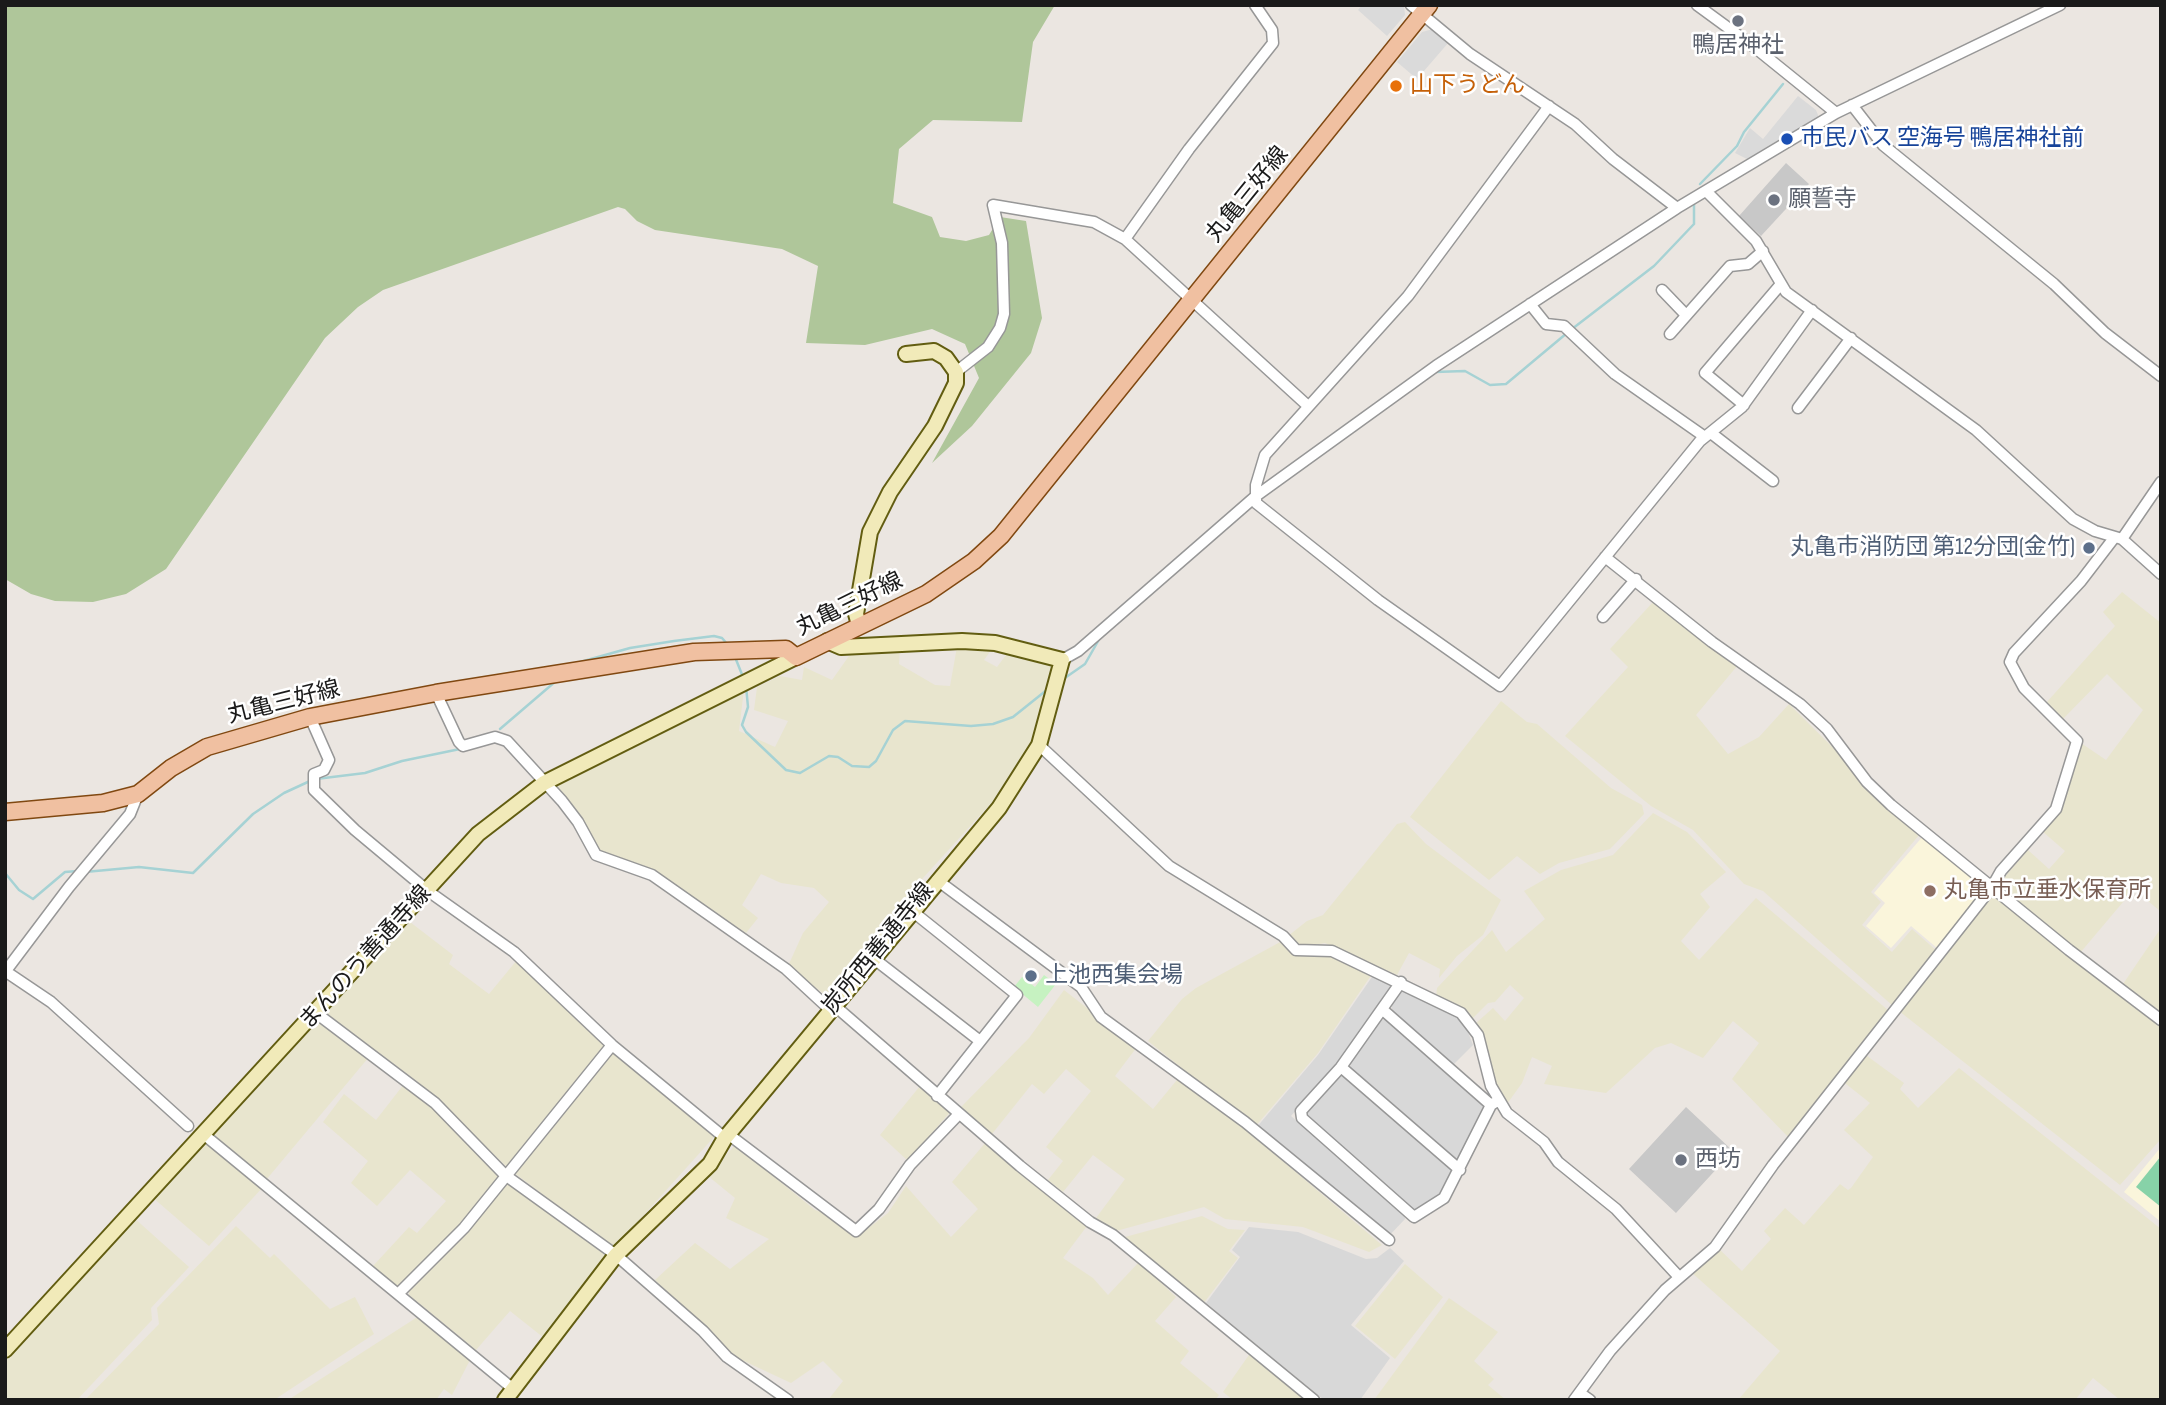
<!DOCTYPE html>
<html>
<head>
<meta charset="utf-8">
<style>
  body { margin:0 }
  #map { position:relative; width:2166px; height:1405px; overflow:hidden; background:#ebe6e1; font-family:"Sofia Sans Condensed",sans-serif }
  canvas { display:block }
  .frame { position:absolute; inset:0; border:7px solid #1a1a1a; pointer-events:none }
</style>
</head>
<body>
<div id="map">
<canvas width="2166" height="1405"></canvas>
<div class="frame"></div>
</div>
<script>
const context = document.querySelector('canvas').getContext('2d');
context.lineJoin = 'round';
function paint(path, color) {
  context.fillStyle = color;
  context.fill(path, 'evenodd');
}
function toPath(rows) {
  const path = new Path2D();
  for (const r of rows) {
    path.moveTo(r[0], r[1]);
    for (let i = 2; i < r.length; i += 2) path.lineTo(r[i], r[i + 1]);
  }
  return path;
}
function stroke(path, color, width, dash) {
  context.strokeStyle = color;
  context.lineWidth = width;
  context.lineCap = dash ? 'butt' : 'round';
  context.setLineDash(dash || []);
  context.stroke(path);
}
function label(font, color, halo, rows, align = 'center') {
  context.font = font + ' "Sofia Sans Condensed","Noto Sans JP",sans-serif';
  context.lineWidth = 5;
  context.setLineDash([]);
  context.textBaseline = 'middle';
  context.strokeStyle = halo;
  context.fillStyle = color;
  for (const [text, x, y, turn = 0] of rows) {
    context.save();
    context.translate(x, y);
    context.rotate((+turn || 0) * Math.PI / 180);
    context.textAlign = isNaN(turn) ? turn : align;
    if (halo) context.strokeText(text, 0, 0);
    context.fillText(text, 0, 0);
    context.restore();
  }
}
const residential = toPath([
  [1374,974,1389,982,1391,987,1349,1050,1291,1116,1404,1213,1405,1219,1386,1239,1256,1128,1318,1055],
  [1403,990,1457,1016,1466,1027,1473,1045,1453,1065,1393,1013,1391,1004],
  [1387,1019,1484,1103,1485,1112,1463,1158,1455,1159,1350,1069,1351,1059,1381,1020],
  [1344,1075,1452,1168,1453,1173,1443,1195,1424,1209,1411,1209,1308,1116,1307,1111,1339,1077],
  [1249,1227,1298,1232,1366,1259,1377,1258,1390,1248,1404,1261,1351,1325,1390,1358,1360,1400,1324,1400,1206,1303,1240,1257,1232,1250]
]);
const education = toPath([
  [1924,835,1987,890,1937,948,1911,926,1891,948,1866,926,1885,903,1874,893],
  [2161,1147,2161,1222,2124,1192]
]);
const religious = toPath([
  [1786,163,1809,184,1761,236,1739,216],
  [1686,1107,1733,1151,1676,1213,1629,1169]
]);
const farmland = toPath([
  [2122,592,2161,623,2161,912,2134,889,2080,953,2002,889,2002,880,2028,850,2049,869,2065,851,2042,831,2081,743,2106,760,2143,710,2107,674,2062,720,2046,703,2115,626,2103,612],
  [1653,602,1738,665,1696,715,1728,754,1759,737,1789,704,1920,834,1871,892,1881,902,1862,925,1892,952,1912,929,1937,951,1893,1006,1763,891,1744,884,1693,830,1651,806,1565,736,1628,667,1610,649],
  [856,646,900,648,899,664,935,685,950,686,957,647,992,649,984,660,997,667,1009,651,1054,664,1041,726,1028,754,992,802,923,878,875,945,829,998,788,966,803,933,829,902,814,888,781,883,761,874,742,905,758,918,746,933,654,871,600,853,554,787,584,768,744,689,739,731,775,747,788,721,754,710,757,687,780,676,802,680,804,667,832,680],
  [1501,701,1527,722,1537,724,1611,788,1642,805,1644,814,1610,849,1559,863,1540,874,1517,856,1489,880,1410,817],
  [1653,813,1687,832,1726,872,1700,894,1710,907,1681,941,1699,960,1756,898,1889,1011,1790,1139,1732,1079,1759,1043,1733,1021,1703,1058,1671,1043,1655,1048,1606,1093,1544,1084,1552,1066,1532,1057,1522,1083,1507,1104,1496,1085,1483,1032,1476,1023,1493,1008,1505,1021,1524,998,1510,985,1495,1002,1488,1003,1472,1019,1436,997,1437,988,1492,930,1506,952,1545,919,1524,891,1561,870,1613,855],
  [1405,822,1426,844,1501,900,1483,935,1457,956,1439,978,1440,969,1409,953,1397,975,1325,943,1303,947,1288,936,1307,921,1323,915,1397,824],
  [1995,893,2161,1025,2161,1139,2120,1185,1899,1011],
  [410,922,453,955,449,964,489,994,517,960,603,1043,605,1048,507,1167,418,1082,326,1013],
  [2161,928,2161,1014,2123,984],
  [1282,941,1294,956,1323,953,1372,974,1318,1053,1255,1127,1148,1041,1182,999,1196,988],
  [1064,990,1137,1047,1115,1076,1153,1109,1181,1075,1382,1245,1369,1252,1303,1227,1225,1219,1204,1207,1116,1231,1096,1218,1125,1179,1093,1155,1063,1192,1048,1180,1063,1161,1046,1147,1091,1091,1066,1069,1044,1094,1032,1084,992,1134,961,1107,1029,1038],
  [317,1020,369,1057,266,1180,211,1136],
  [611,1052,715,1136,614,1248,513,1172],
  [1863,1053,1904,1083,1900,1089,1918,1108,1959,1068,2161,1229,2161,1400,2120,1400,2093,1378,2075,1400,1738,1400,1780,1351,1691,1272,1718,1248,1742,1271,1771,1239,1764,1231,1785,1208,1804,1225,1840,1184,1848,1190,1851,1188,1873,1157,1844,1130,1870,1103,1841,1080],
  [404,1084,431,1105,500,1178,462,1228,399,1288,373,1266,409,1227,417,1233,446,1201,410,1170,377,1206,351,1183,368,1161,323,1122,344,1094,376,1120],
  [920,1086,951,1111,908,1161,880,1135],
  [206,1140,263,1187,209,1246,152,1197],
  [986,1142,1087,1226,1063,1258,1093,1278,1108,1295,1139,1262,1176,1297,1155,1321,1189,1351,1180,1363,1219,1395,1215,1400,828,1400,843,1381,823,1361,791,1383,729,1354,655,1280,695,1243,730,1269,769,1239,726,1218,735,1198,708,1176,735,1145,815,1210,824,1213,858,1236,888,1213,906,1186,951,1237,978,1209,952,1182],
  [510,1181,608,1252,608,1257,544,1338,510,1311,476,1350,409,1295,409,1289],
  [1202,1216,1228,1229,1245,1230,1229,1251,1238,1258,1203,1304,1125,1237],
  [133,1217,189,1267,151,1308,152,1320,77,1400,5,1398,5,1358],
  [236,1226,270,1258,274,1254,330,1309,355,1297,374,1334,274,1400,85,1400,159,1324,157,1308],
  [1405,1264,1443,1297,1395,1359,1355,1326],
  [1449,1298,1498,1332,1474,1361,1494,1379,1488,1385,1506,1400,1374,1400],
  [419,1316,470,1360,452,1395,444,1389,436,1400,288,1400],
  [1251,1352,1309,1400,1233,1400,1223,1392]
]);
const forest = toPath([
  [5,5,1055,5,1033,42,1022,122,933,120,899,149,893,203,932,217,940,237,966,241,989,235,1000,217,1026,221,1042,318,1031,353,972,426,932,463,979,378,965,344,932,329,865,345,806,343,818,266,782,249,655,230,637,221,625,209,618,207,383,290,358,307,325,338,166,569,126,594,93,602,55,601,31,594,5,579]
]);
const park = toPath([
  [1044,975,1056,984,1038,1007,1014,987,1022,977,1035,987]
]);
const pitch = toPath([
  [2161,1156,2161,1207,2136,1187]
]);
const parking = toPath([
  [1362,5,1404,5,1405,15,1387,36,1358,10],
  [1433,29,1449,42,1417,79,1397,62,1422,32],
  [1798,96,1816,110,1820,120,1747,159,1735,153,1750,128,1763,139]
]);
const stream = toPath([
  [1700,184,1737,146,1744,132,1783,84],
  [1572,329,1654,266,1694,224,1694,202],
  [1435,372,1465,371,1490,385,1506,384,1567,333],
  [735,657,743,677],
  [573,664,630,648,674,641,714,636,722,638,728,645],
  [1062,680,1085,664,1101,636],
  [746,686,748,707,742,725,746,732,786,770,800,773,829,756,838,757,852,766,869,767,876,761,893,730,905,721,971,726,993,724,1013,717,1048,689],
  [500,729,556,681],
  [316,779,365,773,402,761,460,749],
  [85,872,139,867,193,873,253,814,284,793,310,781],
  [5,873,19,890,33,899,65,872,78,871]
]);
const street = toPath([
  [1411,5,1470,54,1575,124,1613,159,1677,208],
  [1697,5,1753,46,1836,113],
  [1852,105,1883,145,2054,284,2105,333,2161,376],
  [1549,106,1408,296,1265,455,1256,485,1256,503,1378,600,1500,686,1700,441,1742,407,1812,310],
  [1707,192,1756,241,1786,292,1976,430,2073,519,2095,531,2122,539,2161,574],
  [1125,239,1189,149,1273,43,1272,30,1255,5],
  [1662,290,1686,315],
  [1530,304,1546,324,1564,326,1615,374,1705,437],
  [1670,334,1730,266,1748,264,1763,251],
  [956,372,988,347,1000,328,1004,314,1002,243,993,205,1094,222,1125,239,1308,406],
  [1744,405,1705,373,1781,284],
  [1798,408,1851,338],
  [1711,433,1773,481],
  [2122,539,2161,482],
  [1605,557,1712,642,1800,704,1827,729,1867,782,1891,805,2069,950,2161,1020],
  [1603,617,1636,579],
  [1062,660,1078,651,1256,496,1436,366,1677,208,1836,113,2060,5],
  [436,693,459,742,463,746,495,737,507,741,562,801,578,822,596,855,652,875,786,969,826,1006,835,1006,1020,1166,1090,1222,1113,1235,1314,1400],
  [310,717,329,760,324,770,314,774,314,790,355,830,428,891,514,952,612,1045,725,1138],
  [1039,745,1169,866,1283,936,1296,950,1332,951,1461,1013,1478,1035,1491,1086,1507,1113,1544,1142,1558,1162,1616,1209,1679,1277],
  [937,880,1081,987,1101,1017,1245,1122,1389,1240],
  [912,911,1017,995,937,1096],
  [873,958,980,1041],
  [5,971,51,1002,188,1126],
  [5,972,69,887,130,814,138,794],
  [1401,982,1341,1067,1301,1111,1302,1118,1414,1217,1444,1198,1491,1105,1497,1101],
  [1383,1010,1491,1105],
  [316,1013,435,1103,505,1175,616,1255,703,1331,727,1357,788,1400],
  [1341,1067,1460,1170],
  [202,1133,512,1388],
  [728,1134,856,1231,879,1209,910,1165,959,1114],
  [399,1293,464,1228,612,1045],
  [1580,1393,1590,1400],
  [1574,1400,1610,1351,1665,1290,1715,1247,1773,1165,1992,887,2001,871,2056,809,2077,741,2024,688,2010,662,2014,653,2081,581,2114,538]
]);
const secondary = toPath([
  [859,625,856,614,870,532,890,492,935,426,956,383,956,372,946,358,934,351,906,354],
  [5,1350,478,834,544,783,796,657],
  [505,1400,616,1255,710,1164,725,1138,999,808,1039,745,1062,660,995,643,962,641,841,647,827,641]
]);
const primary = toPath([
  [5,812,103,803,138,794,171,768,207,747,310,717,436,693,694,652,786,649,796,657,926,594,974,561,1001,536,1429,5]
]);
const markers = [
  [1738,21,7,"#6b7280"],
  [1396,86,7,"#e8710a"],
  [1787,139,7,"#1a4fb4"],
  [1774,200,7,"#6b7280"],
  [2089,548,7,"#5c6f8a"],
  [1930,891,7,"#8d6e63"],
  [1031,976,7,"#5c6f8a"],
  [1681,1160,7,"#6b7280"]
];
const worshipNames = [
  ["鴨居神社",1738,46,"center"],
  ["願誓寺",1788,200],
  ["西坊",1695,1160]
];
const foodNames = [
  ["山下うどん",1410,86]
];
const transitNames = [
  ["市民バス 空海号 鴨居神社前",1801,139]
];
const streetNames = [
  ["丸亀三好線",1248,195,-51],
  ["丸亀三好線",850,605,-26],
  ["丸亀三好線",284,703,-14],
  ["炭所西善通寺線",879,949,-51],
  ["まんのう善通寺線",366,958,-48]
];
const serviceNames = [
  ["丸亀市消防団 第12分団(金竹)",2075,548],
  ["上池西集会場",1045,976,"left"]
];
const educationNames = [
  ["丸亀市立垂水保育所",1944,891]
];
paint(residential, '#d8d8d8');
paint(education, '#faf5db');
paint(religious, '#c8c8c8');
paint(farmland, '#e8e5ce');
paint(forest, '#afc69a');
paint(park, '#c6f2c1');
paint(pitch, '#87d2a8');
paint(parking, '#dadada');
stroke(stream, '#a6d2d4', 2.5);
stroke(street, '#979797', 13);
stroke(secondary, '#625d11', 18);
stroke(primary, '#804811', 19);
stroke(street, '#fff', 10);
stroke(secondary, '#f1eab9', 14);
stroke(primary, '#f0c0a1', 16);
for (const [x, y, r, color] of markers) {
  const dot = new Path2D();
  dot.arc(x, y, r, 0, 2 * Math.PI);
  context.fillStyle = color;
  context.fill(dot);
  stroke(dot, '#fff', 2.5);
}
label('23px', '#5b616d', '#fff', worshipNames, 'left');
label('23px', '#c56008', '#fff', foodNames, 'left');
label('23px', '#164399', '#fff', transitNames, 'left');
label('23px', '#1a1a1a', '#fff', streetNames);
label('23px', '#4e5e75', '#fff', serviceNames, 'right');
label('23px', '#785e54', '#fff', educationNames, 'left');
</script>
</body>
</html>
